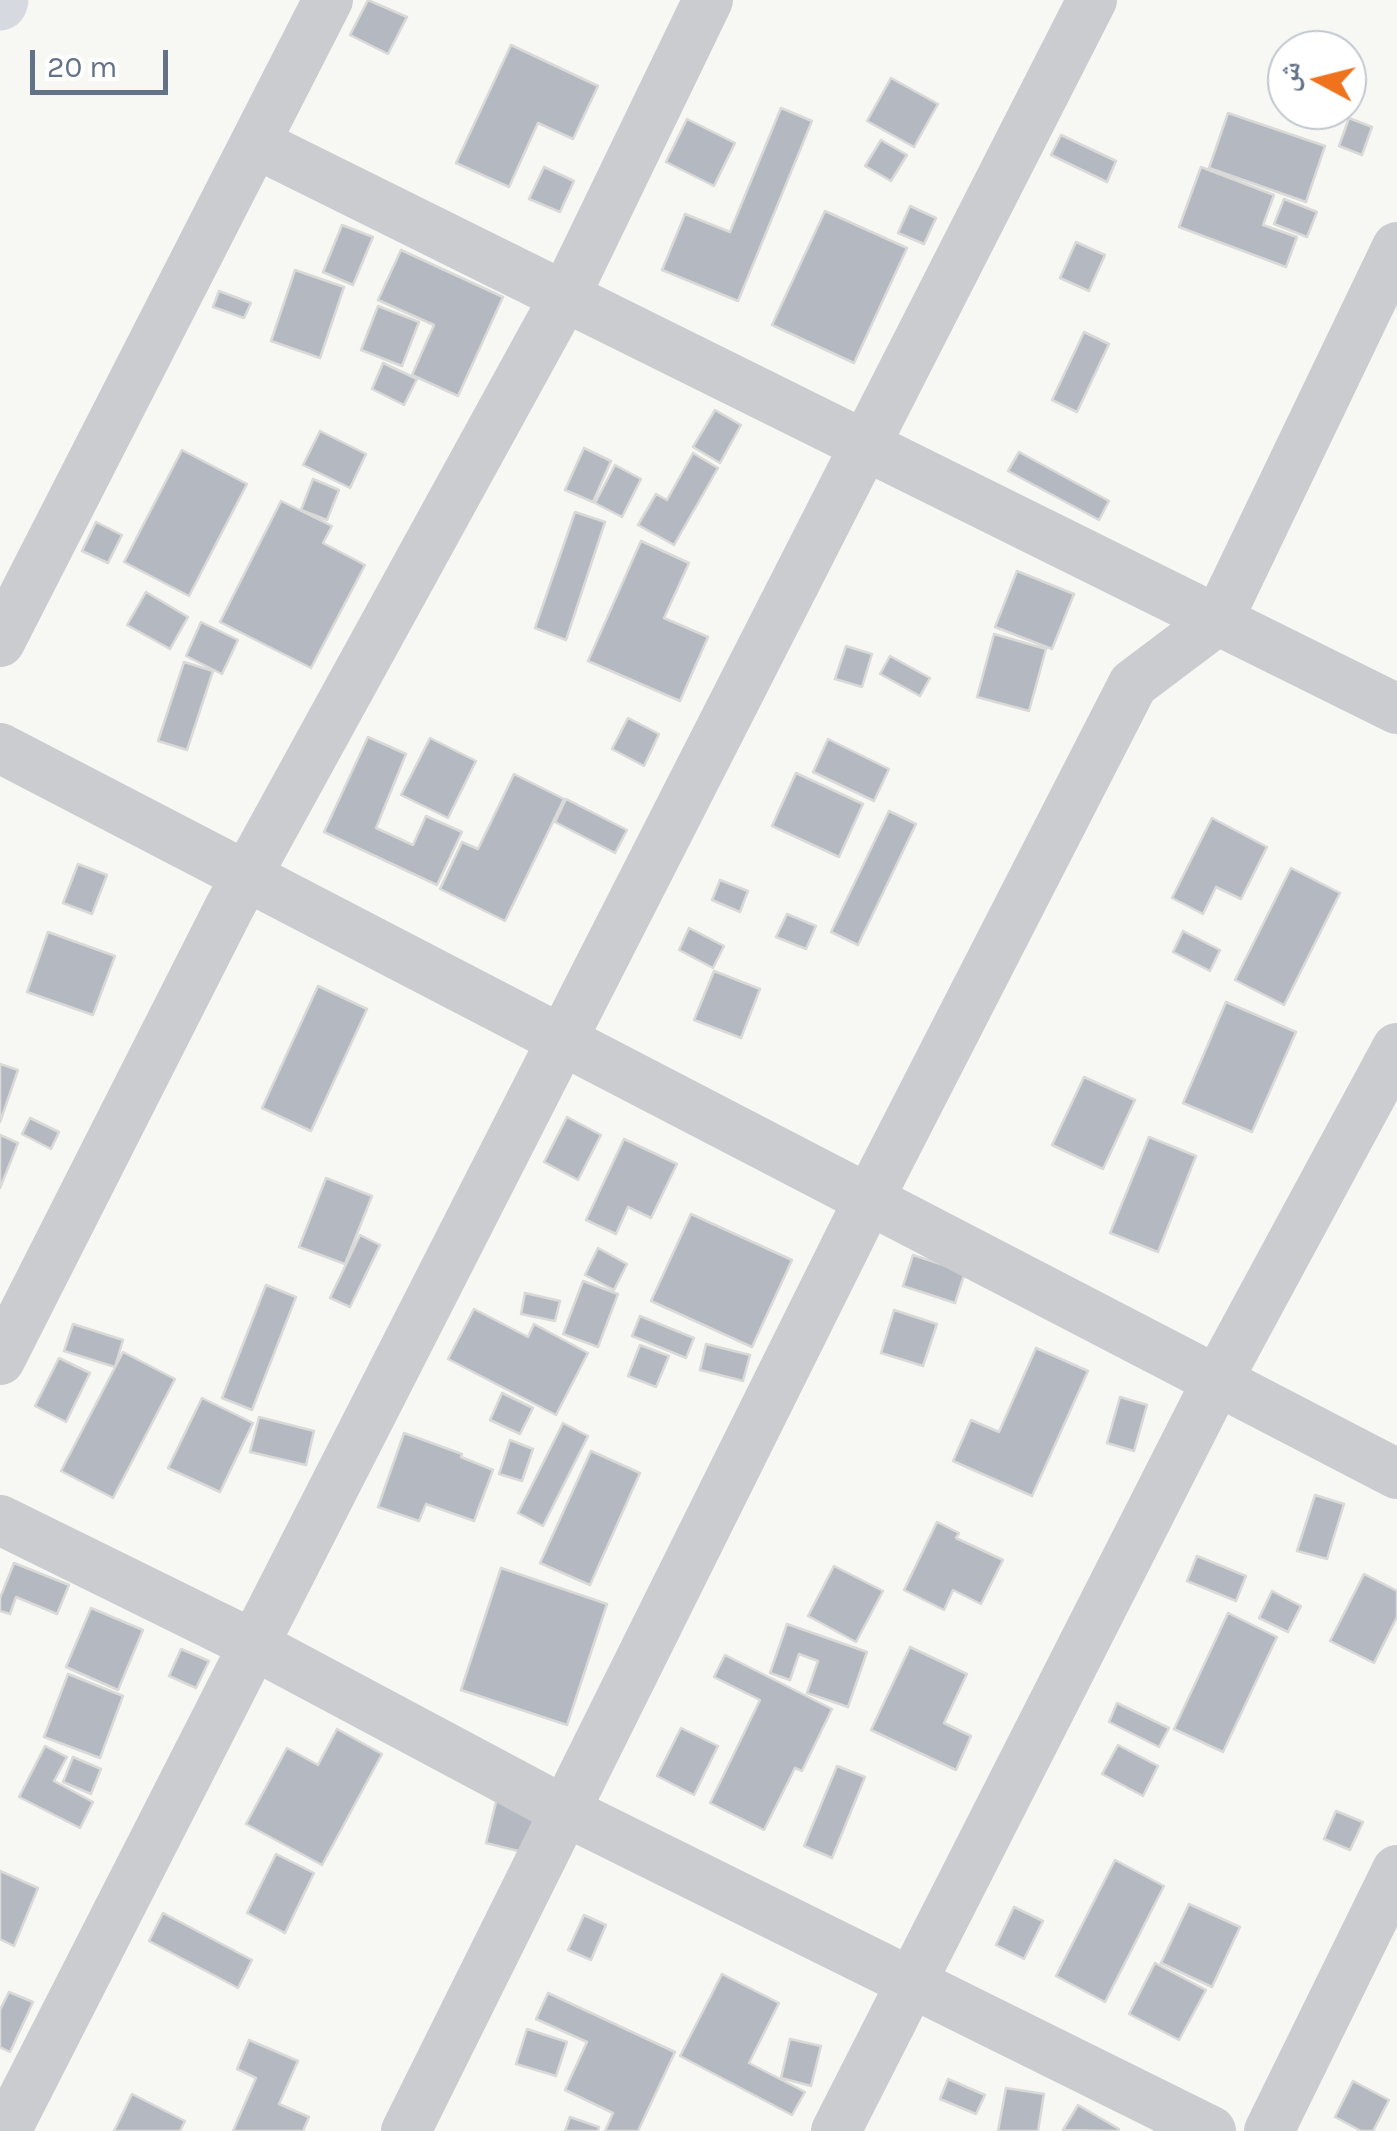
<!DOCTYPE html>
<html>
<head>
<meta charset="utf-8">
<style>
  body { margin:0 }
  #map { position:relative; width:1397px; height:2131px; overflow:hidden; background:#f7f8f4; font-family:Karla,"Noto Naskh Arabic",sans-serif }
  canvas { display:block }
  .north { position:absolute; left:1267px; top:30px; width:100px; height:100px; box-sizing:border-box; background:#fff; border:2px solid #c1c7cf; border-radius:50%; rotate:277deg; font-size:28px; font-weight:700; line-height:40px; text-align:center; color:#647288 }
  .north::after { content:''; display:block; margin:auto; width:35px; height:45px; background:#ef721d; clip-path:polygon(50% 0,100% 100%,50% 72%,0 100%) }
  .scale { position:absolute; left:30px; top:50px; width:138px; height:45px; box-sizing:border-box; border:5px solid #647288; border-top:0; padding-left:12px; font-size:30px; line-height:35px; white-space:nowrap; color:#647288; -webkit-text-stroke:8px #fff; paint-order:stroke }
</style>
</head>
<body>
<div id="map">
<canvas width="1397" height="2131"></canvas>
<div class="north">ش</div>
<div class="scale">20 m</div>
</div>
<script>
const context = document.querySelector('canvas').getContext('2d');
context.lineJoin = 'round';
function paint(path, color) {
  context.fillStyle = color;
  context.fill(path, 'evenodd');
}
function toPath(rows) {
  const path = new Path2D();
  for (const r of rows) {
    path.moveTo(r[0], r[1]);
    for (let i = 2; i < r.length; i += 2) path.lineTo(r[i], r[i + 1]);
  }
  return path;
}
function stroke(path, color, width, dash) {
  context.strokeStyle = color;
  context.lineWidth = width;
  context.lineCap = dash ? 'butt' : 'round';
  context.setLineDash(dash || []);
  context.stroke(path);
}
const building = toPath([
  [368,0,407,17,388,54,350,35,368,0],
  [511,45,598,86,573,139,538,123,509,187,456,163,511,45],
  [891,78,938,104,914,147,867,121,891,78],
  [781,108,812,121,738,301,662,270,685,214,730,232,781,108],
  [1228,113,1325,146,1306,202,1209,168,1228,113],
  [1349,118,1372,127,1362,155,1339,146,1349,118],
  [687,119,735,143,714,186,666,162,687,119],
  [1061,135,1116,161,1107,182,1051,155,1061,135],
  [881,140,907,155,891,181,865,166,881,140],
  [544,167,574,181,560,212,529,199,544,167],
  [1201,167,1274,195,1263,225,1297,237,1286,267,1179,227,1201,167],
  [1284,199,1317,212,1307,237,1274,224,1284,199],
  [910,206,936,218,924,244,898,233,910,206],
  [825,211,907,248,854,363,772,325,825,211],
  [342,225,373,237,353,285,323,272,342,225],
  [1076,242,1105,255,1089,291,1060,278,1076,242],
  [401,250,503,297,458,396,412,375,434,325,378,300,401,250],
  [295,270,344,287,320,358,271,341,295,270],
  [219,291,251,303,244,318,213,307,219,291],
  [378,306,419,322,402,366,361,350,378,306],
  [1084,332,1109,344,1077,412,1052,400,1084,332],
  [383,363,417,379,404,405,372,389,383,363],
  [715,410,741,425,720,463,693,447,715,410],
  [320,431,366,454,350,488,303,465,320,431],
  [584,448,611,461,593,502,565,490,584,448],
  [182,450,247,484,189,596,124,562,182,450],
  [1019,452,1109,501,1099,520,1008,471,1019,452],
  [693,453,718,468,674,545,638,525,656,494,667,500,693,453],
  [615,465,641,479,622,517,595,503,615,465],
  [313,479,339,490,327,520,301,510,313,479],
  [281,501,332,526,323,543,365,565,311,668,220,622,281,501],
  [575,512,605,522,566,640,535,628,575,512],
  [96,522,122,535,108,563,82,551,96,522],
  [641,541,689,563,664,618,708,637,680,701,588,661,641,541],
  [1017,571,1074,594,1052,649,995,627,1017,571],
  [146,592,188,617,170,649,127,625,146,592],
  [201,622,238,640,222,674,186,656,201,622],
  [994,634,1046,649,1029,711,977,697,994,634],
  [846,646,872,654,862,687,835,679,846,646],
  [890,656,930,678,920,696,880,674,890,656],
  [184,662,213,671,187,750,158,741,184,662],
  [628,718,659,734,644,766,612,749,628,718],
  [368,737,406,754,376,828,413,845,426,816,462,832,437,885,324,832,368,737],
  [430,738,476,761,448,818,401,795,430,738],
  [828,739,889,769,874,801,813,772,828,739],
  [796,773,863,804,839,857,772,826,796,773],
  [514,774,564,799,505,921,440,889,462,842,478,849,514,774],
  [566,799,627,830,615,853,555,822,566,799],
  [889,811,916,824,858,945,831,932,889,811],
  [1212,818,1267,847,1241,899,1216,887,1203,914,1172,898,1212,818],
  [78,864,107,875,92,914,63,903,78,864],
  [1291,868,1340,893,1284,1005,1235,980,1291,868],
  [720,880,748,891,740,912,712,900,720,880],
  [787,914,816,926,806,949,776,937,787,914],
  [689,928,724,946,713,968,679,950,689,928],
  [1183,931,1220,950,1210,971,1173,952,1183,931],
  [48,932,115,956,93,1015,27,992,48,932],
  [714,971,760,989,741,1038,694,1020,714,971],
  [318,986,367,1009,311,1131,262,1108,318,986],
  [1226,1002,1296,1032,1252,1132,1183,1103,1226,1002],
  [0,1064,18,1070,0,1122,0,1064],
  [1084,1077,1135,1100,1103,1169,1052,1145,1084,1077],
  [567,1117,601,1135,578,1180,544,1162,567,1117],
  [30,1118,59,1132,51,1149,22,1134,30,1118],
  [0,1135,18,1143,0,1188,0,1135],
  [1149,1137,1196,1156,1158,1252,1110,1233,1149,1137],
  [624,1139,677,1164,651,1218,628,1207,616,1234,586,1220,624,1139],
  [326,1178,372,1196,345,1264,299,1247,326,1178],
  [691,1214,792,1260,752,1347,651,1301,691,1214],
  [360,1235,380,1245,350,1307,330,1298,360,1235],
  [598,1248,627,1264,614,1290,585,1275,598,1248],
  [913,1255,965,1272,955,1303,903,1286,913,1255],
  [583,1281,618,1294,598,1347,563,1334,583,1281],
  [266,1285,296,1297,252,1410,222,1398,266,1285],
  [525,1293,560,1301,555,1321,521,1314,525,1293],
  [474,1309,528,1337,534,1324,588,1353,556,1415,448,1359,474,1309],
  [894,1310,937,1324,923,1366,881,1353,894,1310],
  [640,1316,694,1338,686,1358,632,1336,640,1316],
  [73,1324,123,1340,115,1367,64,1351,73,1324],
  [706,1344,750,1355,743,1381,700,1370,706,1344],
  [640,1345,669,1356,656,1387,628,1376,640,1345],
  [1036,1348,1088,1371,1032,1496,953,1461,971,1420,999,1432,1036,1348],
  [123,1352,175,1379,113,1498,61,1471,123,1352],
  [59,1358,90,1373,66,1422,35,1406,59,1358],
  [502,1393,533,1408,520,1434,490,1420,502,1393],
  [1120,1397,1147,1405,1134,1451,1107,1443,1120,1397],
  [202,1398,253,1423,220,1492,168,1468,202,1398],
  [259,1417,314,1431,306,1465,250,1452,259,1417],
  [563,1423,588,1436,543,1526,518,1513,563,1423],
  [404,1433,462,1454,461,1457,493,1470,474,1521,426,1504,419,1521,378,1507,404,1433],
  [510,1440,533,1449,522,1481,499,1474,510,1440],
  [591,1451,640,1473,590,1585,540,1563,591,1451],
  [1315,1495,1344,1504,1327,1559,1297,1551,1315,1495],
  [937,1522,959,1533,956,1538,1003,1560,981,1604,953,1590,944,1610,904,1590,937,1522],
  [1197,1556,1246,1576,1236,1601,1187,1581,1197,1556],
  [14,1563,69,1585,57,1614,16,1597,10,1614,0,1611,0,1598,14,1563],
  [834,1566,883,1591,856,1642,808,1616,834,1566],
  [501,1568,607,1604,567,1725,461,1690,501,1568],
  [1364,1574,1397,1591,1397,1617,1374,1663,1330,1641,1364,1574],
  [1272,1591,1301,1606,1288,1632,1259,1618,1272,1591],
  [91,1608,143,1630,118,1690,66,1667,91,1608],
  [1228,1613,1277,1637,1223,1752,1174,1729,1228,1613],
  [787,1624,867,1652,848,1707,807,1693,818,1661,799,1654,790,1680,770,1673,787,1624],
  [910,1647,967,1674,944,1723,971,1736,956,1770,871,1730,910,1647],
  [181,1649,209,1661,196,1688,169,1676,181,1649],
  [725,1655,832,1709,802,1771,795,1768,764,1830,710,1803,760,1700,714,1677,725,1655],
  [68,1674,123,1696,100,1758,44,1737,68,1674],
  [1117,1703,1169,1728,1159,1747,1109,1722,1117,1703],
  [681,1728,718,1746,694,1795,657,1776,681,1728],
  [337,1729,382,1754,322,1865,246,1824,287,1748,318,1765,337,1729],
  [1118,1745,1158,1766,1143,1796,1102,1774,1118,1745],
  [45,1746,67,1757,54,1781,93,1802,80,1828,19,1797,45,1746],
  [73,1757,101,1769,91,1794,63,1782,73,1757],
  [837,1766,865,1777,832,1858,804,1846,837,1766],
  [498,1794,542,1805,530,1854,486,1843,498,1794],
  [1336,1811,1363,1822,1350,1850,1324,1839,1336,1811],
  [276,1854,314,1873,285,1933,247,1913,276,1854],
  [1115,1860,1164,1886,1105,2002,1056,1976,1115,1860],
  [0,1871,38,1888,14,1946,0,1939,0,1871],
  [1189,1904,1240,1927,1212,1987,1161,1963,1189,1904],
  [1014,1907,1043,1921,1024,1959,996,1945,1014,1907],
  [163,1913,252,1960,238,1988,149,1941,163,1913],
  [584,1915,606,1925,591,1960,568,1950,584,1915],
  [1155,1963,1206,1990,1179,2040,1129,2014,1155,1963],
  [722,1974,779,2003,749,2063,805,2092,792,2115,680,2056,722,1974],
  [9,1992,33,2002,10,2052,0,2047,0,2010,9,1992],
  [548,1993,675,2052,638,2131,605,2131,613,2113,565,2090,587,2042,536,2019,548,1993],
  [527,2029,567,2042,556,2076,516,2064,527,2029],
  [790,2039,821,2046,811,2086,781,2078,790,2039],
  [249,2040,298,2061,279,2104,309,2117,303,2131,233,2131,256,2078,237,2069,249,2040],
  [948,2079,985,2095,976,2114,940,2099,948,2079],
  [1353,2081,1389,2100,1373,2131,1361,2131,1335,2117,1353,2081],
  [1006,2088,1044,2094,1038,2131,998,2131,1006,2088],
  [132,2094,185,2121,180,2131,114,2131,132,2094],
  [1078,2105,1119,2129,1118,2131,1063,2130,1078,2105],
  [570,2117,599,2127,598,2131,565,2131,570,2117]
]);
const street = toPath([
  [255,143,1397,709],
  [0,642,328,0],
  [0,748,1397,1474],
  [0,1360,229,908,565,296,708,0],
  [0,1520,254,1645,565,1811,1211,2131],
  [6,2131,1092,0],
  [406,2131,869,1199,1133,684,1218,620,1397,247],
  [836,2131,1217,1381,1397,1048],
  [1269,2131,1397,1870]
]);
const secondary = toPath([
  [0,3,1,0]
]);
paint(building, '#b4b9c1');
stroke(building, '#d9d9d7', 2.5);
stroke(street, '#caccd0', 50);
stroke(secondary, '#d6dae0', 55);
</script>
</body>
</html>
